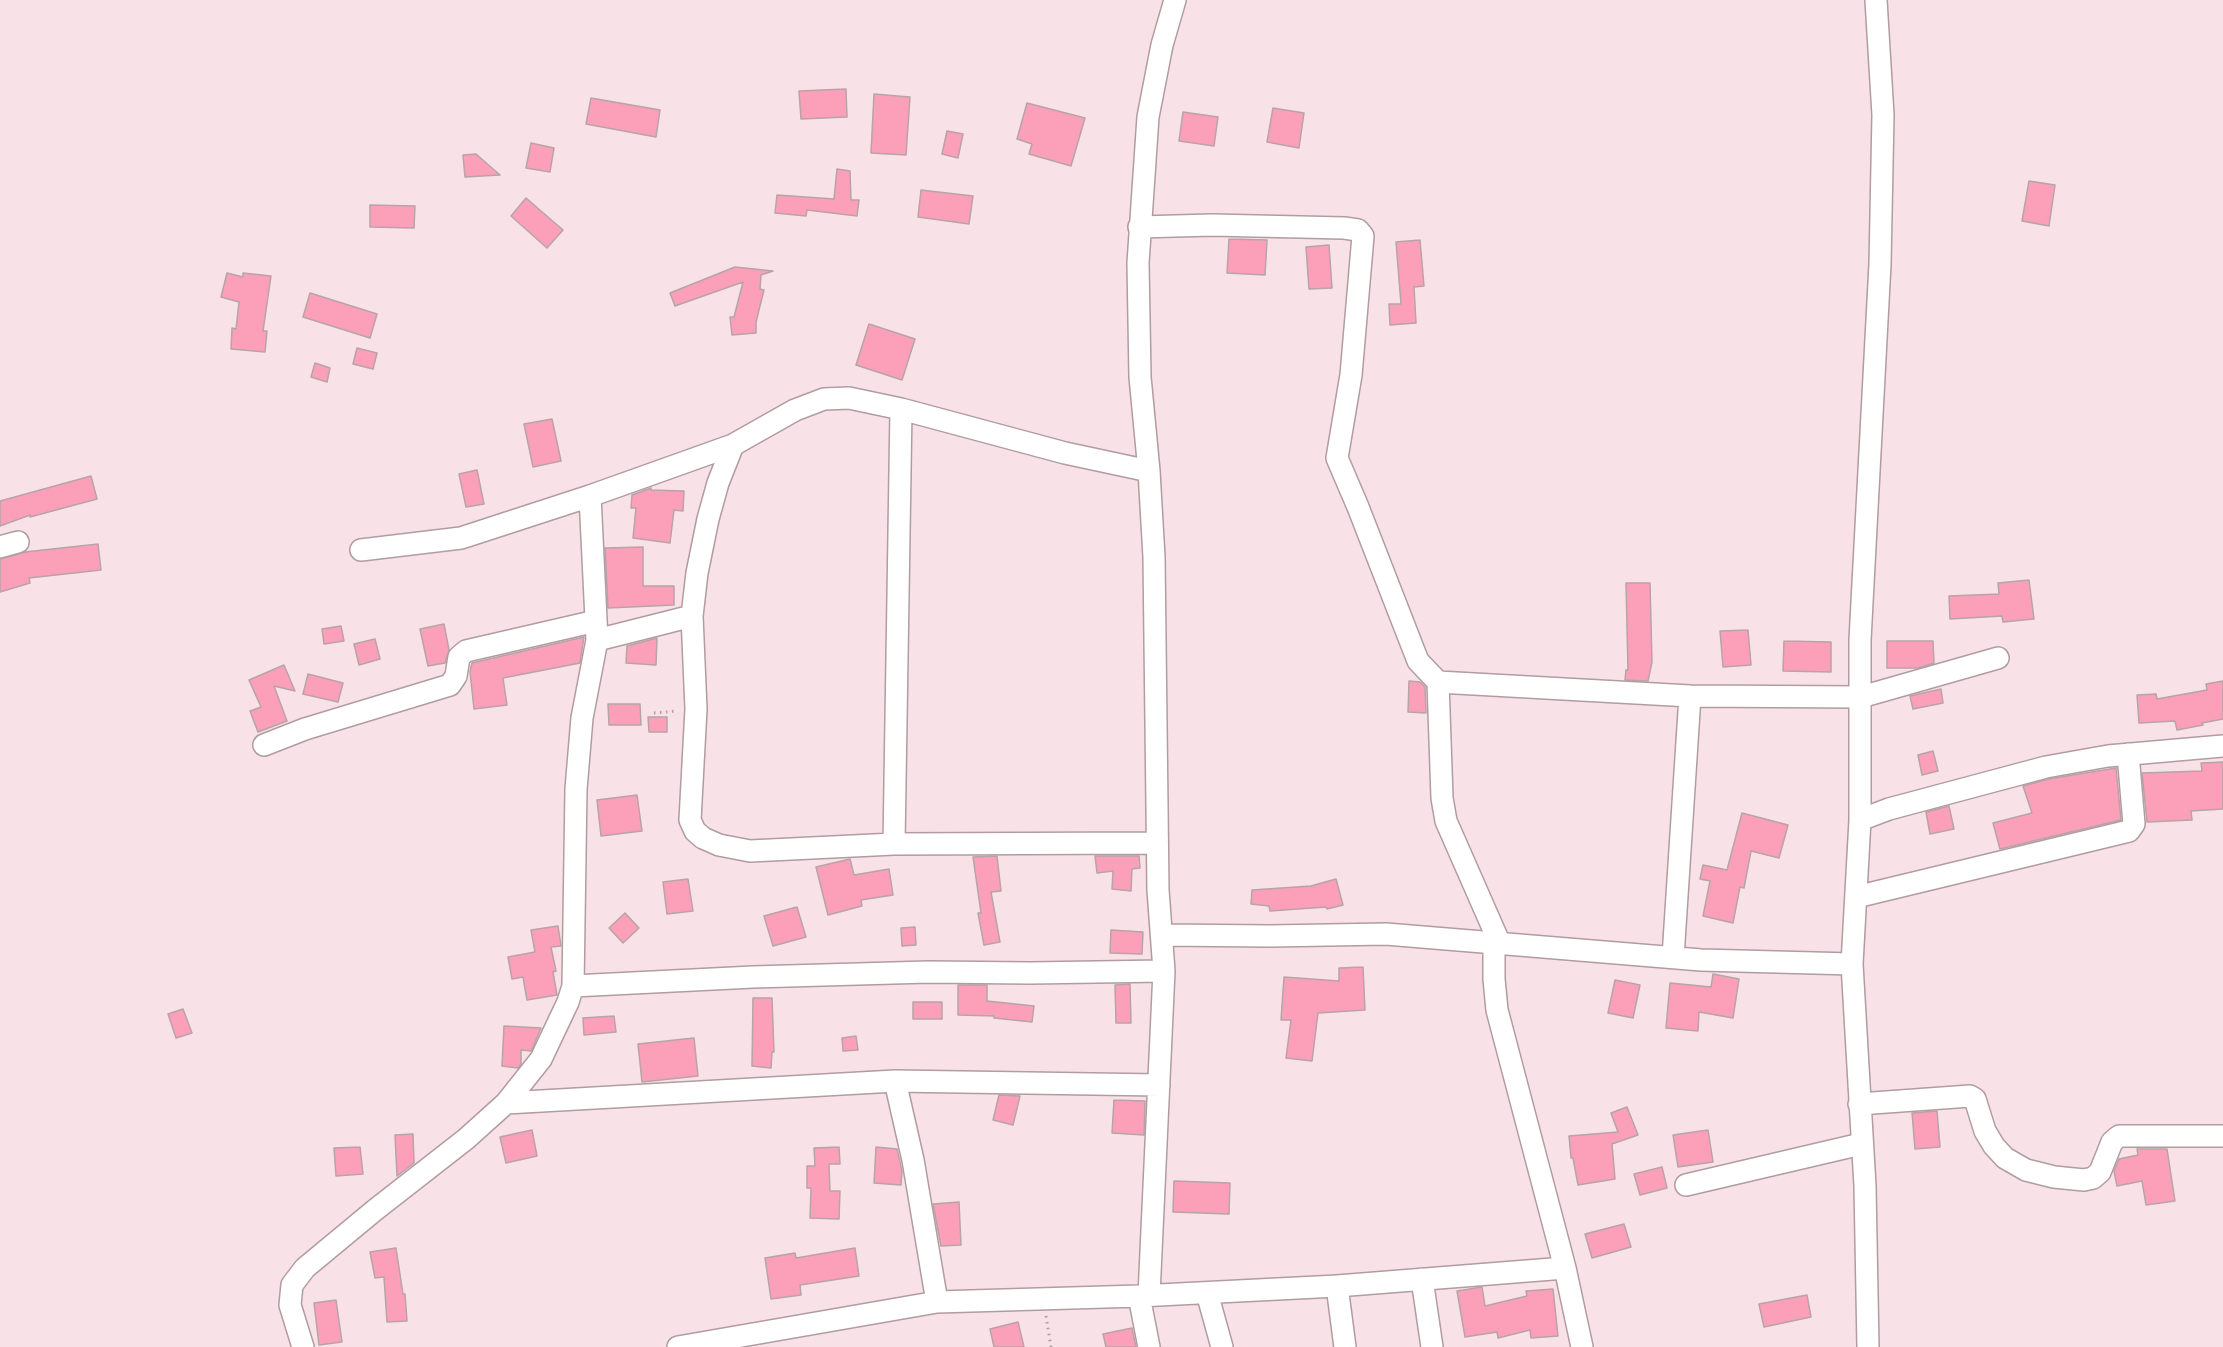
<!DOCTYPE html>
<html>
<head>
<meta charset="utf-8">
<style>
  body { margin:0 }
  canvas { display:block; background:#f8e2e7 }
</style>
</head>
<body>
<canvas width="2223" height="1347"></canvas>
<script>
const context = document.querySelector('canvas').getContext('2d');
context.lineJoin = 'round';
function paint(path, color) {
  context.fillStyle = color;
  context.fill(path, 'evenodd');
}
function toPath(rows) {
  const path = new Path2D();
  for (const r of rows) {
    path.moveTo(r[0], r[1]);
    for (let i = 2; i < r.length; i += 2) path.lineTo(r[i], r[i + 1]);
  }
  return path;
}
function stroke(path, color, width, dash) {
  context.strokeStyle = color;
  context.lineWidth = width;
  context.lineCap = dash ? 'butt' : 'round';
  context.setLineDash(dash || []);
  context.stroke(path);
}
const building = toPath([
  [846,89,847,117,801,119,799,91,846,89],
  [874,94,910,97,906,155,871,153,874,94],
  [591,98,660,110,656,137,586,124,591,98],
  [1027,103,1085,118,1071,166,1029,154,1032,144,1017,139,1027,103],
  [1273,108,1304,113,1299,148,1267,142,1273,108],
  [1183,112,1218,117,1214,146,1179,141,1183,112],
  [947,131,963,134,958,158,942,154,947,131],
  [531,143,554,148,550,172,526,168,531,143],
  [476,154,500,175,465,177,463,155,476,154],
  [837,169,850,171,851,200,859,200,857,216,807,210,806,216,775,213,777,195,834,199,837,169],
  [2029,181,2055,185,2049,226,2022,221,2029,181],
  [921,190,973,196,969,224,918,217,921,190],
  [526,198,563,230,547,248,511,216,526,198],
  [370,205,415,206,414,228,370,227,370,205],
  [1229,239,1267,240,1265,275,1227,273,1229,239],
  [1420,240,1424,286,1414,287,1416,323,1390,325,1389,304,1401,304,1396,242,1420,240],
  [1329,245,1332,288,1309,289,1306,247,1329,245],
  [735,267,773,271,761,275,760,289,764,290,756,322,756,333,732,335,730,317,734,317,743,282,675,306,670,293,735,267],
  [227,273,243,277,243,273,271,276,263,331,267,331,265,352,231,349,232,328,236,329,239,302,221,297,227,273],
  [310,293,377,314,370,338,303,317,310,293],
  [869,324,915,339,902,380,856,365,869,324],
  [357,348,377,353,373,369,353,364,357,348],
  [315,363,330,368,327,382,311,377,315,363],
  [552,419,561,461,533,467,524,424,552,419],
  [477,470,484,504,466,507,459,474,477,470],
  [91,476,97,499,30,517,30,515,0,526,0,501,91,476],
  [651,488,651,490,684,491,683,511,674,510,670,543,633,538,636,508,631,508,632,495,651,488],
  [98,544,101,570,29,578,30,583,0,592,0,559,25,552,98,544],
  [643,547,643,586,674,586,674,605,608,608,605,548,643,547],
  [2029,580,2034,619,2003,622,2002,616,1950,619,1949,596,1999,594,1998,583,2029,580],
  [1626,583,1650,583,1652,662,1648,681,1625,680,1626,670,1628,670,1626,583],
  [444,624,449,650,445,663,428,666,420,629,444,624],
  [341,626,344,641,324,644,322,629,341,626],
  [1748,630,1751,665,1723,667,1720,631,1748,630],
  [584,637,580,663,503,678,507,705,474,709,470,672,472,663,584,637],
  [657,638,656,665,626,663,627,646,657,638],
  [375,639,380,659,359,665,354,644,375,639],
  [1784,641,1831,642,1831,672,1783,671,1784,641],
  [1887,641,1933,641,1934,663,1918,668,1887,668,1887,641],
  [284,665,295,691,274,686,287,721,258,732,250,711,261,707,249,680,284,665],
  [308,674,343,683,338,702,303,694,308,674],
  [1409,681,1420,682,1425,687,1426,713,1408,712,1409,681],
  [2223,681,2223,719,2202,723,2203,725,2177,730,2175,721,2139,723,2137,695,2156,694,2157,699,2207,690,2206,684,2223,681],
  [1941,689,1943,703,1913,709,1910,696,1941,689],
  [608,704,640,704,641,725,609,725,608,704],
  [648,717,667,717,667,732,649,732,648,717],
  [1933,751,1938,771,1922,775,1918,755,1933,751],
  [2223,762,2223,809,2191,811,2192,820,2147,822,2142,773,2202,771,2201,763,2223,762],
  [2116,768,2121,820,2000,849,1993,823,2032,813,2023,786,2049,779,2116,768],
  [637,795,642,831,601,836,597,800,637,795],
  [1949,806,1954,829,1930,834,1926,812,1949,806],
  [1742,813,1788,825,1779,858,1751,851,1744,888,1740,887,1733,923,1703,916,1710,881,1700,879,1703,865,1727,870,1742,813],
  [997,856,1001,891,991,892,1000,942,984,945,978,913,981,913,973,857,997,856],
  [1095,856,1139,856,1140,868,1132,869,1131,891,1112,889,1113,871,1097,873,1095,856],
  [850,859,854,875,889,869,893,895,861,900,862,906,828,915,816,867,850,859],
  [688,879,693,911,667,914,663,882,688,879],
  [1336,879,1343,905,1327,909,1326,907,1270,911,1269,906,1251,904,1252,890,1311,886,1336,879],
  [797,907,806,937,773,946,764,916,797,907],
  [625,913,639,928,623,943,609,928,625,913],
  [558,926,561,946,551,947,556,971,553,972,557,995,527,1000,523,977,512,979,508,957,535,952,531,930,558,926],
  [915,927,916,945,902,946,901,928,915,927],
  [1111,930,1143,932,1142,954,1110,953,1111,930],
  [1363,967,1365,1010,1318,1013,1312,1061,1286,1058,1291,1020,1281,1020,1284,977,1339,981,1339,968,1363,967],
  [1713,974,1739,979,1733,1018,1699,1012,1698,1031,1666,1028,1670,983,1711,987,1713,974],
  [1615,980,1640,985,1633,1018,1608,1013,1615,980],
  [1130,984,1131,1023,1116,1023,1115,985,1130,984],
  [958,985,987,985,987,1001,1034,1006,1032,1022,994,1018,994,1016,958,1015,958,985],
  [753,998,772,998,774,1052,772,1052,771,1068,752,1066,753,998],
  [913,1002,942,1002,942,1019,913,1019,913,1002],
  [183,1009,192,1033,176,1038,168,1014,183,1009],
  [614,1016,616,1032,584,1035,583,1018,614,1016],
  [504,1026,541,1028,531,1051,521,1050,521,1064,518,1068,502,1066,504,1026],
  [856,1036,858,1050,843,1051,842,1038,856,1036],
  [694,1038,698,1076,642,1082,638,1044,694,1038],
  [999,1095,1020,1096,1013,1125,993,1120,999,1095],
  [1114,1100,1145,1101,1144,1135,1112,1133,1114,1100],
  [1627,1107,1638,1135,1612,1144,1615,1179,1578,1185,1573,1158,1571,1158,1569,1136,1618,1132,1611,1113,1627,1107],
  [1937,1111,1940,1147,1915,1149,1912,1113,1937,1111],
  [532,1130,537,1156,506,1163,500,1137,532,1130],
  [1708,1130,1713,1162,1678,1167,1673,1135,1708,1130],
  [413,1134,414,1163,397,1176,395,1135,413,1134],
  [360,1147,363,1174,336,1176,334,1148,360,1147],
  [839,1147,840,1164,829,1164,830,1191,840,1191,839,1219,810,1218,811,1188,807,1188,807,1166,815,1166,814,1148,839,1147],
  [876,1147,897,1149,902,1171,901,1185,874,1183,876,1147],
  [2137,1149,2167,1149,2175,1201,2146,1205,2142,1181,2117,1186,2114,1171,2119,1159,2138,1155,2137,1149],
  [1662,1167,1667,1188,1640,1195,1634,1174,1662,1167],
  [1174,1181,1230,1183,1229,1214,1173,1212,1174,1181],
  [959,1202,961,1245,941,1246,933,1204,959,1202],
  [1624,1224,1631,1247,1592,1258,1585,1234,1624,1224],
  [396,1248,403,1294,405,1294,407,1321,387,1322,384,1277,375,1278,370,1252,396,1248],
  [855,1248,859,1276,800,1285,801,1295,771,1299,765,1258,795,1253,796,1258,855,1248],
  [1482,1287,1485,1306,1527,1296,1526,1291,1553,1289,1558,1336,1531,1338,1530,1330,1498,1338,1497,1332,1465,1337,1457,1291,1482,1287],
  [1807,1295,1811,1317,1764,1327,1759,1304,1807,1295],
  [336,1300,342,1342,319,1345,314,1303,336,1300],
  [1018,1322,1024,1347,994,1347,990,1329,1018,1322],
  [1132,1328,1136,1347,1106,1347,1103,1334,1132,1328]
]);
const path = toPath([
  [654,713,676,711],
  [1046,1316,1051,1347]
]);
const minor = toPath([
  [1139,227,1212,225,1344,228,1358,230,1363,236,1351,375,1337,458,1358,507,1418,661,1438,682,1690,696,1673,957],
  [733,445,718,483,708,519,697,573,692,616,696,709,690,820,695,831,703,838,719,845,750,851,894,844,1157,843],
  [0,547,18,542],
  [361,550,461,538,590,496,733,445,795,410,824,399,849,398,901,409,1065,453,1149,471],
  [597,640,692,616],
  [1438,682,1442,798,1446,821,1500,944],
  [1690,696,1861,697,1998,658],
  [264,745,305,729,450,685,456,676,459,657,466,651,596,621],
  [1860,820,1889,809,2046,767,2108,756,2223,746],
  [894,844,901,409],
  [1856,897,2129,831,2134,824,2128,754],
  [1163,935,1270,936,1386,934,1701,960,1852,964],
  [1494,944,1494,979,1497,1010,1565,1268,1582,1347],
  [573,986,753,977,928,972,1030,973,1164,971],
  [895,1081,913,1160,937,1302],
  [506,1103,895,1081,1159,1085],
  [1859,1104,1970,1096,1975,1099,1985,1131,1994,1146,2005,1158,2026,1170,2054,1177,2084,1180,2093,1178,2100,1172,2112,1142,2119,1136,2223,1136],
  [1686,1185,1861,1144],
  [1422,1279,1432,1347],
  [1337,1286,1345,1347],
  [1207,1293,1222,1347],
  [1149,1295,1164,971,1158,890,1154,557,1149,471,1140,377,1138,263,1148,117,1162,45,1175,0],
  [1139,1296,1149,1347],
  [303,1347,290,1305,292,1285,305,1268,375,1210,466,1139,506,1103,541,1059,568,1002,573,986,576,789,582,718,597,640,590,496],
  [678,1347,937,1302,1139,1296,1337,1286,1565,1268],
  [1868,1347,1865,1186,1852,964,1860,820,1860,640,1880,264,1883,115,1876,0]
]);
paint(building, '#fca0ba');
stroke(building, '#b7a3a8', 1.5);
stroke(minor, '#b19ca1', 24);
stroke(path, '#af9ea2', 3, [1.5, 4.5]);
stroke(minor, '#fff', 21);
</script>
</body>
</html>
